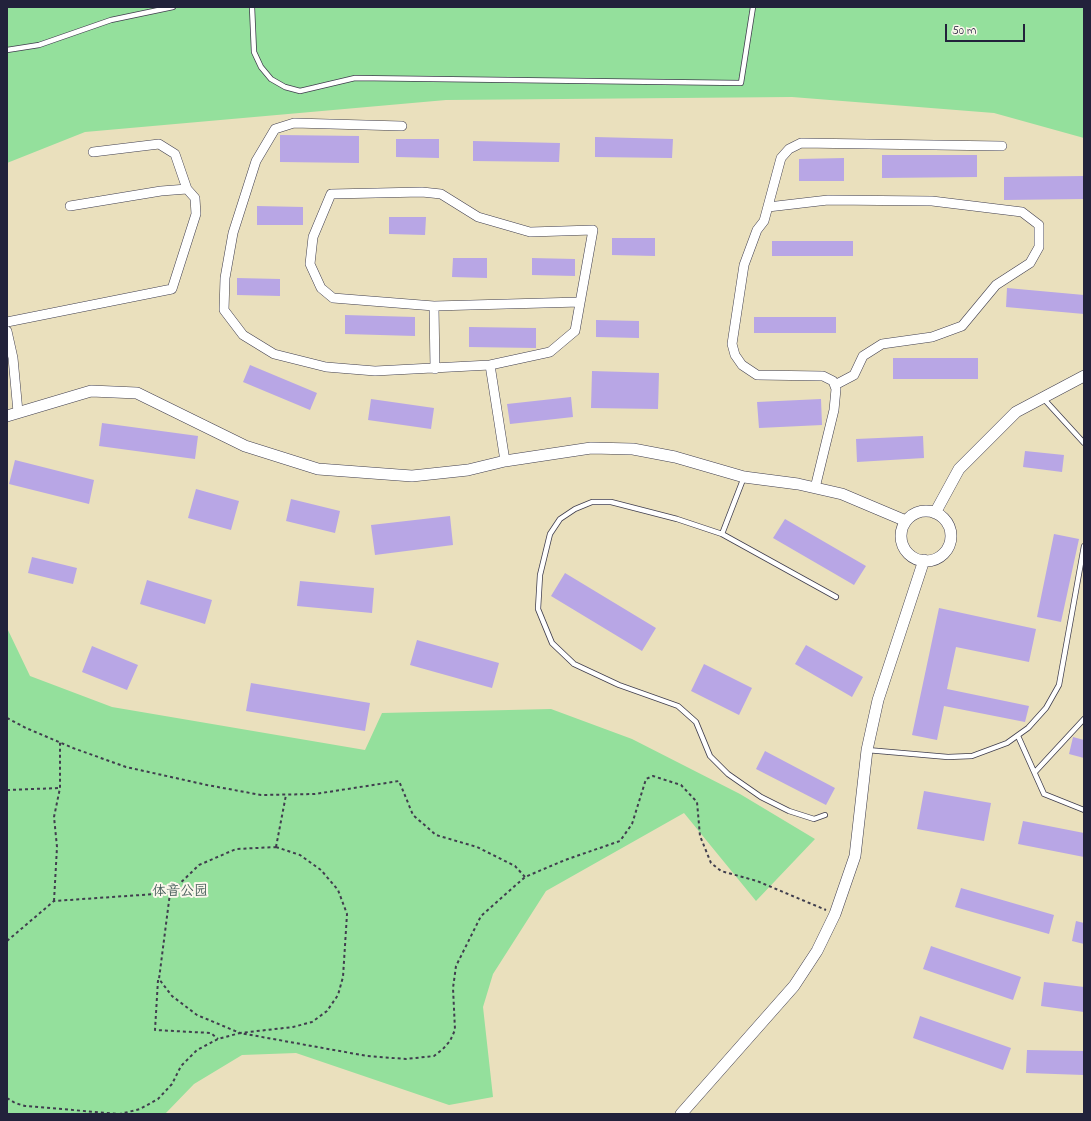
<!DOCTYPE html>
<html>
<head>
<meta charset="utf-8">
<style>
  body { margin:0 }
  #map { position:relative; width:1091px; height:1121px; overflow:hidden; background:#eae0bd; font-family:"Indie Flower",sans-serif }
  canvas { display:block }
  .frame { position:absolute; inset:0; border:8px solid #22223b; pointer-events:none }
  .scale { position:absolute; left:945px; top:24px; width:80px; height:18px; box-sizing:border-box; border:2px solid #22223b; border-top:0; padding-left:5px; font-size:12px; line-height:14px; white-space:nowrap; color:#22223b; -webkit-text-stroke:3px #fbf7ec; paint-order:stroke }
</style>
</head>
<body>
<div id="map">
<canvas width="1091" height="1121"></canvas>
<div class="frame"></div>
<div class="scale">50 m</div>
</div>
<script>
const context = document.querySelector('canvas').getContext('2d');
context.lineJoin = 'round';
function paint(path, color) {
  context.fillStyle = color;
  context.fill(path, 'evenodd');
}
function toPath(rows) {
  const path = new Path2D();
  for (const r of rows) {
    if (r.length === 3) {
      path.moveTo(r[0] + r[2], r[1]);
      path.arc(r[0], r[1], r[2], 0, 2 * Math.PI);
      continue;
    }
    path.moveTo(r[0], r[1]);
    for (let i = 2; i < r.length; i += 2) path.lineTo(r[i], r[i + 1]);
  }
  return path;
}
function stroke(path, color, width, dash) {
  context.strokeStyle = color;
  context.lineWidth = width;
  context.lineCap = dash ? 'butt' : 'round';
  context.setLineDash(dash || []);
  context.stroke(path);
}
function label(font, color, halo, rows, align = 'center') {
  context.font = font + ' "Indie Flower","LXGW WenKai TC",sans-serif';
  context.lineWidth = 4;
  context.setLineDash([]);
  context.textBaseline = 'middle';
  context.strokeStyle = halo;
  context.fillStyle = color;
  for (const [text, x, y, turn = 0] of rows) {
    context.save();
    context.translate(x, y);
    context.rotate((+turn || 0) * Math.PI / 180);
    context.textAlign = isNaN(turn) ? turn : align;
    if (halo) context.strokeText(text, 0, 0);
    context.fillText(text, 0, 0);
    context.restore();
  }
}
const green = toPath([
  [7,7,1084,7,1084,138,994,113,792,97,446,100,85,132,7,163],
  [7,628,30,676,112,707,365,750,382,713,551,709,632,739,740,794,815,839,756,901,684,813,546,891,493,974,483,1007,493,1097,449,1105,296,1053,242,1055,194,1084,165,1114,7,1114]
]);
const building = toPath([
  [280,135,359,136,359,163,280,162],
  [595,137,673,139,672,158,595,157],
  [396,139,439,139,439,158,396,157],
  [473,141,560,143,559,162,473,161],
  [882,155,977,155,977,177,882,178],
  [844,158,844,181,799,181,799,159],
  [1084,176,1084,199,1004,200,1004,177],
  [257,206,303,207,303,225,257,225],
  [389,217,426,217,425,235,389,234],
  [612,238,655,238,655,256,612,255],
  [772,241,853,241,853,256,772,256],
  [453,258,487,258,487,278,452,277],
  [532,258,575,259,575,276,532,275],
  [237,278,280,279,280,296,237,295],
  [1007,288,1084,295,1084,314,1006,307],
  [345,315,415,317,415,336,345,334],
  [754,317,836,317,836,333,754,333],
  [596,320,639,321,639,338,596,337],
  [469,327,536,328,536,348,469,347],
  [893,358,978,358,978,379,893,379],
  [250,365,317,393,310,410,243,382],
  [592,371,659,373,658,409,591,408],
  [571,397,573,417,510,424,507,404],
  [371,399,434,408,431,429,368,420],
  [821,399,822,425,759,428,757,402],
  [102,423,198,436,195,459,99,446],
  [923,436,924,458,857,462,856,439],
  [1025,451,1064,455,1062,472,1023,467],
  [15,460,94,480,89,504,9,484],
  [196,489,239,501,231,530,188,518],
  [291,499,340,511,335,533,286,521],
  [450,516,453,545,375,555,371,525],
  [785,519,866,566,854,585,773,538],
  [1054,534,1079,539,1061,622,1037,617],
  [32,557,77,568,73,584,28,573],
  [565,573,656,628,642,651,551,596],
  [147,580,212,600,205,624,140,604],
  [300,581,374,588,372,613,297,606],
  [939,608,1036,629,1029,662,956,647,947,689,1029,706,1025,722,944,706,937,740,912,735],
  [417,640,499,663,492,688,410,665],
  [806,645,863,677,852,697,795,664],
  [92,646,138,665,127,690,82,672],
  [704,664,752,688,739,715,691,691],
  [251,683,370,703,365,731,246,711],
  [1073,737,1084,740,1084,758,1069,754],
  [765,751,835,788,826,805,756,769],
  [924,791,991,803,984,841,917,829],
  [1023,821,1084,833,1084,857,1018,844],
  [961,888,1054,915,1049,934,955,907],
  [1076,921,1084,923,1084,944,1072,941],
  [931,946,1021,977,1013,1000,923,969],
  [1044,982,1084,987,1084,1012,1041,1006],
  [920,1016,1011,1048,1003,1070,913,1038],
  [1027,1050,1084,1051,1084,1075,1026,1073]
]);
const path = toPath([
  [7,718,26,728,73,748,126,767,207,785,261,795,315,794,399,781,413,815,436,835,477,847,515,866,525,877],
  [7,790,60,788],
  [276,847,300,855,321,870,338,890,347,914,343,977,338,995,327,1011,312,1022,293,1027,240,1033,197,1015,172,996,159,979,170,893,199,865,236,849,276,847],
  [276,847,286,795],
  [54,901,57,847,54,817,60,788,60,742],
  [7,941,54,901,170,893],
  [158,980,155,1030,211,1033,218,1039],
  [7,1098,15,1103,25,1106,120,1114,140,1109,158,1099,172,1084,181,1066,197,1050,218,1039,240,1033,367,1056,406,1059,434,1056,443,1049,450,1041,455,1030,453,988,456,966,481,916,525,877,565,860,620,841,632,824,646,779,653,776,681,785,697,802,700,836,711,863,721,871,757,881,826,910]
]);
const service = toPath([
  [252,7,254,52,261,67,271,79,285,87,300,91,355,78,741,83,753,7],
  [7,50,39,45,111,20,173,7],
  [1043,398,1084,443],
  [744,477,722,534,677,519,611,502,592,502,575,509,560,519,550,534,540,575,538,609,552,643,574,664,619,685,678,706,696,722,710,756,728,774,761,797,789,811,814,819,825,815],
  [722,534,836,597],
  [1018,736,1044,794,1084,810],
  [867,750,948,757,972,756,1007,743,1028,728,1046,708,1059,685,1084,546],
  [1035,772,1084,719]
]);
const minor = toPath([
  [402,126,294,123,275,129,256,161,233,233,225,278,224,310,243,335,274,354,326,367,375,371,490,365,550,352,575,331,593,230,530,232,478,217,441,194,422,192,331,194,313,237,310,264,321,288,333,298,434,306,580,302],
  [70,206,161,191,187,189],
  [768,207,828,200,932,201,1022,212,1039,225,1039,247,1030,263,996,285,962,326,932,337,882,344,863,356,854,375,835,385],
  [434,306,435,369],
  [7,322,172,289,196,214,195,198,187,189,175,154,159,144,93,152],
  [7,331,13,358,18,412],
  [490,365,505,461],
  [815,488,834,410,836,389,833,381,823,376,757,375,742,365,735,355,732,344,744,265,757,230,764,221,781,158,789,149,801,143,1002,146]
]);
const tertiary = toPath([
  [7,416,91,391,137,393,245,446,318,469,412,476,468,470,505,461,591,448,633,449,675,457,744,477,798,484,842,494,906,521],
  [926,536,25],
  [935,513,959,469,1016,412,1084,376],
  [681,1114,794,986,817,951,835,914,855,856,867,750,878,700,924,560]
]);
const parkNames = [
  ["体音公园",180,893]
];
paint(green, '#94e09c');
paint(building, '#b8a6e5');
stroke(service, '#403e4e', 6);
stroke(minor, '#403e4e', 10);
stroke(tertiary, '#403e4e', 12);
stroke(path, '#403e4e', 2, [3, 3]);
stroke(service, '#fff', 4.5);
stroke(minor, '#fff', 9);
stroke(tertiary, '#fff', 11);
label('14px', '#445b58', '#fbf7ec', parkNames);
</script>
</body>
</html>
